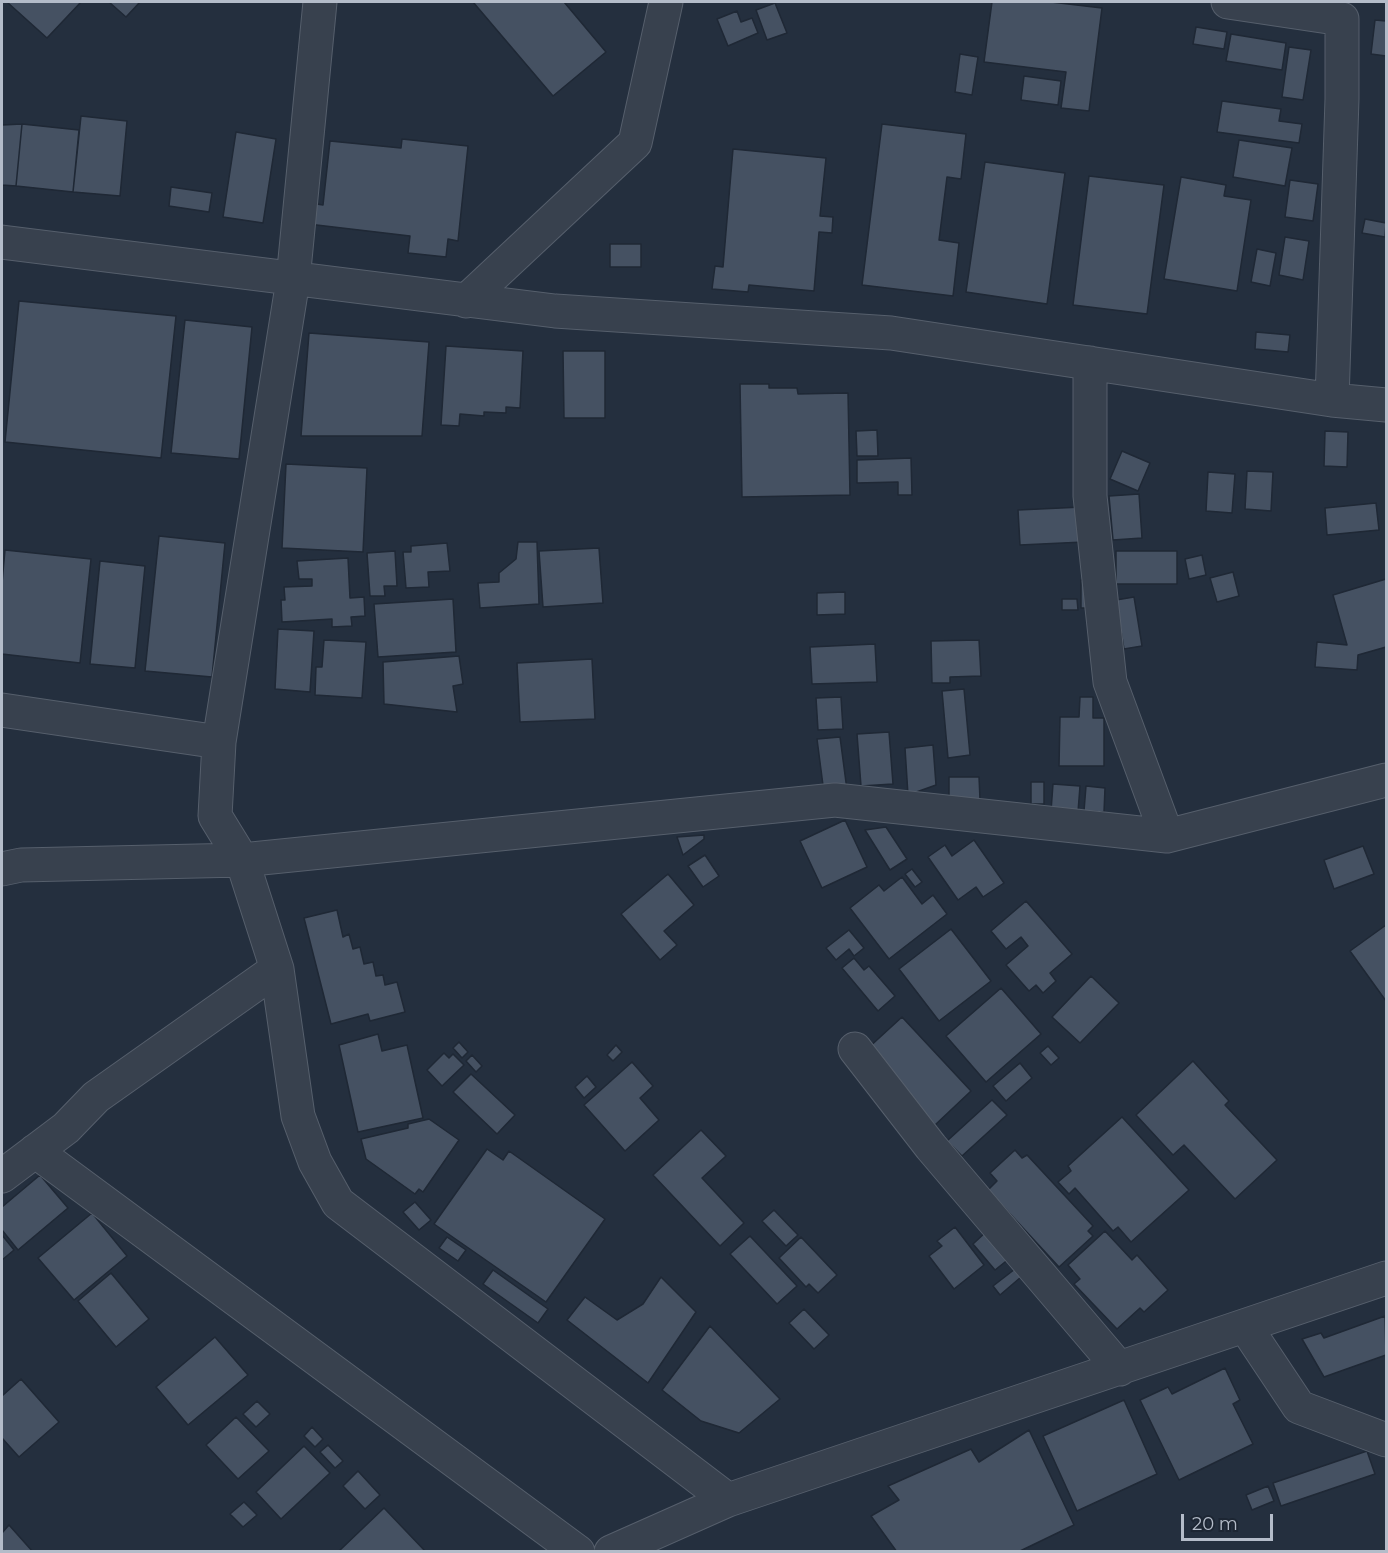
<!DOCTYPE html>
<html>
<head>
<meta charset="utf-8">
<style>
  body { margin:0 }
  #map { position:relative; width:1388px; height:1553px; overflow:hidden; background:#242f3e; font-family:Montserrat,sans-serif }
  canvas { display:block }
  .frame { position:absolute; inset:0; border:3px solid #b4bcc9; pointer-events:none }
  .scale { position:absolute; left:1181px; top:1514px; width:92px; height:27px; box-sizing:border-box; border:3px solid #b4bcc9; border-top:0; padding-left:8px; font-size:18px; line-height:21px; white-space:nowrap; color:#b4bcc9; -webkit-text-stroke:4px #1d2633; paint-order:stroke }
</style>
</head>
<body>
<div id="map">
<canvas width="1388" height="1553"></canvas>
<div class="frame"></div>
<div class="scale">20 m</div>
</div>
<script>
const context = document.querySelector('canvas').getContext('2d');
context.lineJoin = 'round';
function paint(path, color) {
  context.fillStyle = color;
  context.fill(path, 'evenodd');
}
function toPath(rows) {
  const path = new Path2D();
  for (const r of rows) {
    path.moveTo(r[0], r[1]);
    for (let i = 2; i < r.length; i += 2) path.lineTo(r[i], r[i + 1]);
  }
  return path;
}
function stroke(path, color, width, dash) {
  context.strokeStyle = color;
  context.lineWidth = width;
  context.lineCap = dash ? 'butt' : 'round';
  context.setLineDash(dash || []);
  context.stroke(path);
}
const building = toPath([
  [7,2,81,2,47,38,7,2],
  [109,2,140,2,126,17,109,2],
  [473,2,564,2,606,52,553,96,473,2],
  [992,2,1051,2,1102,8,1089,111,1061,108,1066,72,984,62,992,2],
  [775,3,787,33,767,40,756,10,775,3],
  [737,11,741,22,752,18,758,33,728,46,717,19,737,11],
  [1375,20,1386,21,1386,56,1371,54,1375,20],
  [1196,27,1227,32,1224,49,1193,44,1196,27],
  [1231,34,1286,43,1282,70,1226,61,1231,34],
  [1289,47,1311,50,1303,100,1282,97,1289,47],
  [960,54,978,57,972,95,955,92,960,54],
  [1024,76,1061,81,1058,105,1021,100,1024,76],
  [1222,101,1281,109,1279,121,1302,124,1299,143,1217,132,1222,101],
  [81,116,127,121,120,196,73,192,81,116],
  [22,124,16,186,2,185,2,125,22,124],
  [22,124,79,130,73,192,16,186,22,124],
  [882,124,966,134,961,179,947,177,939,240,959,243,953,296,862,285,882,124],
  [236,132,276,139,263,223,223,217,236,132],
  [402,139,468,146,458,241,448,239,446,257,408,253,410,236,308,224,310,203,323,205,330,141,401,148,402,139],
  [1239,140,1292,148,1285,186,1233,177,1239,140],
  [733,149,826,158,820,216,833,217,832,233,819,232,814,291,749,285,748,292,712,289,715,266,723,267,733,149],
  [985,162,1065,173,1047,304,966,292,985,162],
  [1089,176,1164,185,1147,314,1073,305,1089,176],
  [1181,177,1226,185,1224,196,1251,200,1237,291,1164,279,1181,177],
  [1290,180,1318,184,1313,221,1285,217,1290,180],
  [171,187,212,193,209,212,169,206,171,187],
  [1365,219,1386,223,1385,237,1362,233,1365,219],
  [1285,237,1309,241,1303,280,1279,275,1285,237],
  [610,244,641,244,641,267,610,267,610,244],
  [1257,249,1276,253,1270,286,1251,282,1257,249],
  [19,301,176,316,161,458,5,442,19,301],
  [185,320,252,327,239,459,171,453,185,320],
  [1256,332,1290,335,1288,352,1255,349,1256,332],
  [309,333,429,342,422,436,301,436,309,333],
  [446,346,523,351,520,408,506,407,506,413,484,412,484,416,460,414,459,426,441,425,446,346],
  [563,351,605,351,605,418,564,418,563,351],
  [740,384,769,384,769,388,797,388,798,394,848,393,850,495,742,497,740,384],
  [877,430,878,456,857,456,856,431,877,430],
  [1325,431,1348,432,1347,467,1324,466,1325,431],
  [1122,451,1150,463,1138,491,1110,479,1122,451],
  [911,458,912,495,898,495,898,482,857,483,857,460,911,458],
  [286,464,367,468,363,552,282,548,286,464],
  [1247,471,1273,472,1271,511,1245,509,1247,471],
  [1208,472,1235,474,1232,513,1206,511,1208,472],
  [1139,494,1142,538,1113,540,1109,496,1139,494],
  [1376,503,1379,530,1327,535,1325,508,1376,503],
  [1082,507,1084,542,1020,545,1018,510,1082,507],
  [159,536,225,543,212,677,145,671,159,536],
  [518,542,537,542,539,604,480,608,478,583,499,582,499,573,516,559,518,542],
  [447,543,450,571,428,572,429,587,406,588,403,552,411,552,411,546,447,543],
  [599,548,603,603,543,607,539,551,599,548],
  [5,550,91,559,80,663,2,654,2,583,5,550],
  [395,551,397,586,384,586,385,596,370,596,367,553,395,551],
  [1116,551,1177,551,1177,584,1116,584,1116,551],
  [1202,555,1206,575,1189,579,1185,559,1202,555],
  [348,558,350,598,364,597,365,616,351,617,352,626,332,627,332,619,282,622,281,600,285,600,284,587,312,586,312,579,299,579,297,561,348,558],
  [100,561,145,566,135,668,90,664,100,561],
  [1233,572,1239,596,1217,602,1210,578,1233,572],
  [1386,579,1386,647,1358,655,1357,670,1315,667,1317,642,1347,645,1333,595,1386,579],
  [1081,580,1091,581,1091,608,1081,608,1081,580],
  [845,592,845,614,817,615,817,593,845,592],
  [1134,597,1142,646,1124,649,1116,600,1134,597],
  [453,599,456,652,378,657,374,604,453,599],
  [1062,599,1077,599,1078,610,1062,610,1062,599],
  [278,629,314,631,310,692,275,689,278,629],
  [324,640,366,642,362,698,315,695,316,667,322,667,324,640],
  [979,640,981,676,950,677,950,683,932,683,931,641,979,640],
  [875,644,877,682,812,684,810,647,875,644],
  [459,656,463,684,453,686,457,712,384,704,383,662,459,656],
  [592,659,595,719,520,722,517,663,592,659],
  [964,689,970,755,948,758,942,691,964,689],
  [841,697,843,729,818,730,816,698,841,697],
  [1080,697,1093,697,1093,718,1104,718,1104,766,1059,766,1060,717,1079,717,1080,697],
  [889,732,893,784,861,786,857,734,889,732],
  [840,737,847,790,824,793,817,739,840,737],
  [933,745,936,785,908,795,905,748,933,745],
  [949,777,979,777,980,799,949,800,949,777],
  [1031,782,1044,782,1044,804,1031,804,1031,782],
  [1053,784,1080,786,1078,812,1051,811,1053,784],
  [1086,786,1105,788,1104,812,1084,811,1086,786],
  [845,820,867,867,822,888,800,841,845,820],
  [886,827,907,859,890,870,865,830,886,827],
  [704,835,704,839,683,855,677,837,704,835],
  [974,840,1004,883,983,897,976,887,958,900,928,857,945,845,952,856,974,840],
  [1363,846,1374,874,1334,889,1324,860,1363,846],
  [705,855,719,876,703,887,688,866,705,855],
  [912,869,922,882,915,887,905,874,912,869],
  [668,874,694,905,664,931,677,945,660,960,621,914,668,874],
  [902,877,922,904,933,895,947,914,889,959,850,908,879,885,884,891,902,877],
  [1026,901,1072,954,1050,973,1056,981,1043,993,1036,985,1029,991,1006,965,1028,946,1021,937,1006,949,991,931,1026,901],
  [337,910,343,937,349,934,353,949,360,947,364,964,373,962,376,976,383,975,385,985,397,982,405,1012,370,1021,368,1014,331,1024,304,918,337,910],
  [1386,925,1386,1001,1350,951,1386,925],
  [951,929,991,981,939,1021,899,969,951,929],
  [849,930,864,948,854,956,849,949,836,960,826,948,849,930],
  [854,958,864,970,869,966,895,996,878,1011,842,968,854,958],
  [1091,976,1119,1003,1080,1043,1052,1017,1091,976],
  [1001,988,1041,1034,986,1082,946,1036,1001,988],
  [902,1017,971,1091,935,1125,866,1050,902,1017],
  [378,1034,382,1051,407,1045,423,1118,358,1132,339,1045,378,1034],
  [459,1042,468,1052,462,1058,453,1048,459,1042],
  [616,1045,622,1052,613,1061,607,1055,616,1045],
  [1048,1046,1059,1058,1051,1065,1040,1053,1048,1046],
  [444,1053,449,1058,453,1054,464,1065,442,1086,427,1070,444,1053],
  [472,1055,482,1066,476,1072,466,1061,472,1055],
  [1193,1061,1229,1101,1225,1105,1277,1160,1235,1199,1184,1145,1173,1155,1136,1115,1193,1061],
  [632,1062,653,1086,640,1098,659,1120,625,1151,584,1105,632,1062],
  [1020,1063,1032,1078,1006,1101,993,1086,1020,1063],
  [471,1074,515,1115,497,1134,453,1092,471,1074],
  [587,1076,596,1087,584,1098,575,1087,587,1076],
  [992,1100,1007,1115,962,1156,947,1141,992,1100],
  [1122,1117,1189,1190,1131,1242,1118,1227,1113,1231,1075,1188,1069,1194,1058,1182,1071,1171,1068,1166,1122,1117],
  [429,1119,459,1140,423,1192,419,1189,415,1194,366,1159,361,1139,408,1128,408,1124,429,1119],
  [701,1130,726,1156,702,1178,744,1223,720,1246,653,1175,701,1130],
  [487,1149,503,1160,509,1151,605,1219,546,1302,434,1224,487,1149],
  [1015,1150,1022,1158,1027,1155,1093,1226,1088,1231,1093,1236,1059,1267,988,1190,997,1181,990,1173,1015,1150],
  [40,1175,68,1208,18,1250,2,1230,2,1207,40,1175],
  [415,1202,431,1220,419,1230,403,1212,415,1202],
  [774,1210,798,1235,786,1246,762,1221,774,1210],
  [92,1213,127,1256,74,1300,38,1258,92,1213],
  [955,1227,984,1265,954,1289,929,1256,942,1246,937,1241,955,1227],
  [987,1231,1010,1258,995,1270,973,1244,987,1231],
  [1105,1231,1132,1260,1137,1255,1168,1290,1144,1312,1140,1308,1117,1329,1074,1284,1080,1279,1068,1265,1105,1231],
  [2,1235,14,1250,2,1260,2,1235],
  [750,1236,797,1286,777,1304,730,1254,750,1236],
  [447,1237,466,1250,458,1261,439,1248,447,1237],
  [801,1237,837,1275,818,1293,809,1284,806,1287,779,1258,801,1237],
  [1015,1269,1021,1277,1000,1295,993,1286,1015,1269],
  [493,1270,548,1309,538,1323,483,1284,493,1270],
  [111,1273,149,1319,116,1347,78,1301,111,1273],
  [661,1277,696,1312,648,1383,567,1320,585,1297,617,1320,643,1304,661,1277],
  [804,1309,829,1335,814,1349,789,1323,804,1309],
  [1385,1316,1386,1355,1324,1377,1302,1339,1321,1333,1324,1338,1385,1316],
  [710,1326,780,1399,739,1433,701,1421,662,1390,710,1326],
  [215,1337,248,1375,188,1425,156,1387,215,1337],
  [1225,1368,1240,1400,1233,1404,1253,1444,1179,1480,1140,1400,1168,1387,1172,1394,1225,1368],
  [21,1379,59,1422,19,1457,2,1438,2,1396,21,1379],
  [1124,1400,1157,1474,1077,1511,1043,1436,1124,1400],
  [257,1401,270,1414,256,1427,243,1414,257,1401],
  [236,1417,269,1451,238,1479,206,1445,236,1417],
  [312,1427,323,1439,315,1447,304,1436,312,1427],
  [1029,1430,1074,1525,1018,1552,897,1552,871,1516,899,1500,888,1486,971,1449,979,1462,1029,1430],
  [328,1445,343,1461,335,1468,320,1452,328,1445],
  [304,1446,330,1473,281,1519,256,1492,304,1446],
  [1367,1451,1375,1474,1281,1506,1273,1483,1367,1451],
  [358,1471,380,1495,365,1509,343,1486,358,1471],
  [1268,1486,1274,1501,1252,1510,1246,1495,1268,1486],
  [244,1502,257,1515,243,1527,230,1514,244,1502],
  [384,1508,425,1551,338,1552,384,1508],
  [9,1525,33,1552,2,1552,2,1533,9,1525]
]);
const minor = toPath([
  [320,2,293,280,219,742,215,816,242,860,277,969,298,1116,315,1162,338,1203,728,1500],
  [1228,2,1342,19,1342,99,1332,400],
  [2,242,555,311,891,333,1332,400,1386,405],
  [466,301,635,143,666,2],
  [1090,363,1090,496,1110,682,1167,836],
  [2,710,219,742],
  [2,869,21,865,242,860,835,800,1167,836,1386,780],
  [855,1049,931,1147,1120,1369],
  [35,1151,578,1552],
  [2,1176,66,1128,96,1097,277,969],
  [1245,1326,1299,1407,1386,1440],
  [611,1552,728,1500,1386,1278]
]);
paint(building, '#455162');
stroke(building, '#1f2835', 1.5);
stroke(minor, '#565f6c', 35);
stroke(minor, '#38414e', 33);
</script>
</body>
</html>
